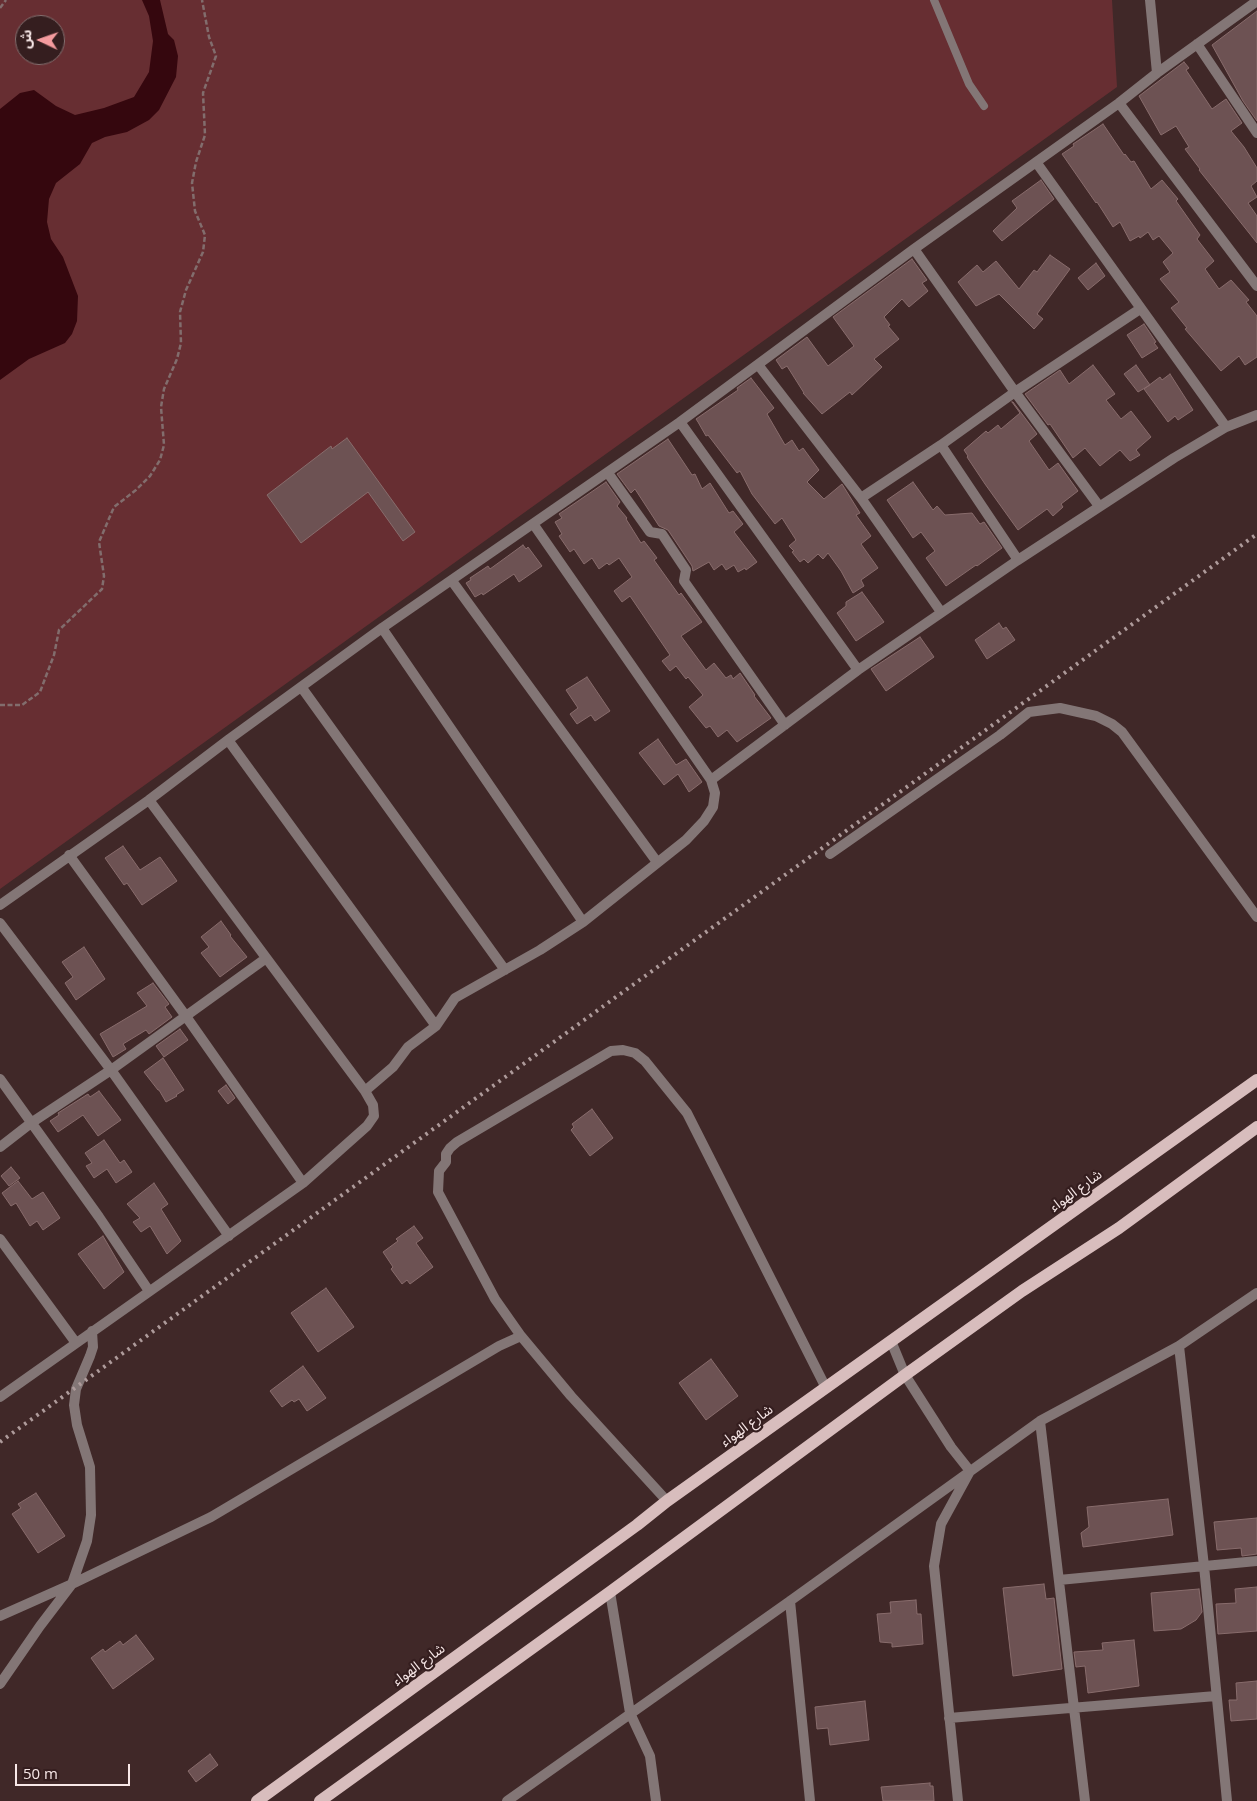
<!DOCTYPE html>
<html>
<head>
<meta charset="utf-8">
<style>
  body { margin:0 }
  #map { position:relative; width:1257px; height:1801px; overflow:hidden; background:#402828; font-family:"Open Sans","Noto Sans Arabic",sans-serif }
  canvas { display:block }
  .north { position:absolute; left:15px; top:15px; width:50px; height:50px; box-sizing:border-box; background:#351e1f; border:1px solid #836f6f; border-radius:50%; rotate:273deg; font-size:14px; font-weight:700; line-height:20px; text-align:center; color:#f8e8e8 }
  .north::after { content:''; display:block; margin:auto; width:18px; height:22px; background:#f59b9e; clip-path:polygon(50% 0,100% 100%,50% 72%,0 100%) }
  .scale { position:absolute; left:15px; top:1764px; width:115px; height:22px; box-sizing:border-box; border:2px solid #f8e8e8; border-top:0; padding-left:6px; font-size:15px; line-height:18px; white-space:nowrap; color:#f8e8e8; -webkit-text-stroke:4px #351e1f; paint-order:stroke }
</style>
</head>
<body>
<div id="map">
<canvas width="1257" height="1801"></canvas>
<div class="north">ش</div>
<div class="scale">50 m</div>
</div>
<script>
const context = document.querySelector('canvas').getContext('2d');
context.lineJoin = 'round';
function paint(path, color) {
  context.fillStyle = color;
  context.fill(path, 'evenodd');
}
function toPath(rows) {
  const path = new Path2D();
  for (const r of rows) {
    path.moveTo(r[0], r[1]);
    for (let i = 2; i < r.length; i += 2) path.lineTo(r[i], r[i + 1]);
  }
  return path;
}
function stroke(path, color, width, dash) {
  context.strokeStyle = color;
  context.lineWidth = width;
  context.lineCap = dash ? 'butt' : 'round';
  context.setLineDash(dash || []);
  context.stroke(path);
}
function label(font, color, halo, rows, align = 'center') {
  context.font = font + ' "Open Sans","Noto Sans Arabic",sans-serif';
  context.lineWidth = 4.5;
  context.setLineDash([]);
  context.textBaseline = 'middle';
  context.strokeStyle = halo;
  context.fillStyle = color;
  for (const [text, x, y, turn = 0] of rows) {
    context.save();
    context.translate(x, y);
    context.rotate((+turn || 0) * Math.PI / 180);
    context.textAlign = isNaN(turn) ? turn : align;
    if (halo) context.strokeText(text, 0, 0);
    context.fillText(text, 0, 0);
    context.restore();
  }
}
const green = toPath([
  [0,0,1112,0,1117,87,0,889],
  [25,25,55,25,55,55,25,55]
]);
const water = toPath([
  [142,0,160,0,168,34,174,40,178,56,176,77,159,110,149,120,127,132,105,137,92,143,80,164,56,183,49,199,47,222,51,239,63,257,78,296,77,321,72,334,65,343,29,359,0,380,0,109,20,93,34,90,56,106,75,115,104,108,134,97,149,72,153,41,149,16]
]);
const building = toPath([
  [1257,11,1257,121,1243,101,1212,45,1257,11],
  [1184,62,1189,68,1186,70,1212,109,1226,99,1242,123,1231,131,1244,147,1257,168,1257,181,1251,186,1257,197,1248,203,1257,216,1257,243,1199,170,1200,169,1185,149,1189,147,1176,126,1161,135,1139,96,1184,62],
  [1103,124,1124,155,1125,154,1131,162,1134,161,1151,189,1162,180,1178,199,1176,201,1200,235,1197,239,1214,261,1205,269,1219,289,1231,280,1249,300,1246,302,1257,316,1257,357,1245,365,1239,356,1221,371,1185,329,1187,328,1171,308,1179,302,1160,279,1170,272,1163,262,1173,253,1159,236,1153,240,1148,232,1140,238,1139,236,1130,241,1120,222,1113,227,1097,202,1096,203,1062,154,1074,146,1073,144,1103,124],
  [1041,180,1054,199,1002,241,993,231,1017,208,1012,201,1041,180],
  [1050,255,1070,269,1037,314,1043,319,1034,329,999,294,976,306,958,282,977,265,983,272,996,261,1019,289,1034,270,1037,272,1050,255],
  [912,259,927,280,922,283,928,291,909,307,902,299,884,317,890,325,888,326,899,339,874,359,882,367,852,395,850,392,822,414,803,393,804,393,787,366,782,369,776,360,807,337,828,366,854,346,833,317,912,259],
  [1096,263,1105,276,1088,290,1078,278,1096,263],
  [1144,324,1156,342,1154,343,1158,348,1142,358,1127,335,1144,324],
  [1093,365,1115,394,1106,400,1121,419,1131,411,1151,437,1136,450,1140,455,1130,461,1120,450,1100,466,1085,448,1073,458,1050,424,1048,425,1025,394,1060,370,1069,384,1093,365],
  [1136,365,1150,385,1138,392,1124,374,1136,365],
  [1170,374,1193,410,1178,420,1175,416,1168,422,1144,389,1160,377,1162,380,1170,374],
  [751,378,774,408,767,414,785,445,792,440,799,451,803,448,819,470,807,482,824,499,842,484,860,513,856,515,871,536,861,544,878,568,861,580,864,586,853,593,841,571,828,553,823,559,818,554,808,563,804,559,800,562,792,552,794,551,789,546,796,540,782,518,775,524,752,494,740,471,737,473,708,435,706,436,698,422,696,419,738,390,737,388,751,378],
  [1012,402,1013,402,1037,434,1029,441,1049,470,1058,463,1078,491,1061,504,1063,507,1053,516,1047,509,1018,530,985,484,967,457,968,456,964,450,986,431,988,433,998,425,1001,429,1020,413,1012,402],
  [347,438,415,532,403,541,368,492,301,543,267,495,331,446,332,449,347,438],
  [668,439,692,475,695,474,702,489,710,483,729,513,733,511,743,524,734,532,757,562,746,570,745,568,738,572,734,565,726,570,722,564,714,570,709,562,693,571,692,566,668,530,659,526,635,489,631,493,617,474,668,439],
  [606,482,620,502,617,506,627,518,626,519,641,543,644,541,657,558,654,560,679,595,681,593,702,622,681,636,706,670,714,663,726,678,731,675,733,679,740,673,755,695,754,696,771,718,737,742,727,730,718,737,710,726,706,728,689,707,703,695,688,677,686,679,676,666,670,671,662,661,670,655,630,596,622,602,614,591,632,577,619,558,609,565,607,563,599,569,592,558,584,564,574,549,570,552,559,536,562,534,555,522,562,518,559,514,606,482],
  [913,482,933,510,937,506,945,515,972,513,980,524,984,522,1002,548,977,566,976,565,946,586,926,558,935,551,921,532,913,538,887,500,913,482],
  [523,545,526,549,528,547,542,566,519,582,514,574,483,595,482,593,475,597,466,583,471,580,470,578,488,566,490,569,523,545],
  [862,592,884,622,856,641,837,613,846,606,846,602,862,592],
  [999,623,1003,629,1006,627,1015,640,987,659,975,640,999,623],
  [920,637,934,657,886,691,871,669,920,637],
  [587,677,610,711,595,721,591,715,577,724,570,714,578,708,566,690,587,677],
  [658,739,676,765,686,759,702,782,689,792,678,774,664,785,639,753,658,739],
  [123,846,140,870,160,857,177,881,142,905,127,883,124,885,105,858,123,846],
  [221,921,231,935,230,936,247,957,220,977,201,953,209,947,201,937,221,921],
  [84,947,105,979,76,1000,65,983,73,977,62,962,84,947],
  [153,983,169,1004,165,1007,172,1017,149,1034,146,1030,123,1044,126,1049,113,1057,100,1034,147,1006,137,993,153,983],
  [180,1029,188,1040,164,1057,156,1046,180,1029],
  [163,1058,184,1090,176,1095,177,1096,166,1102,159,1090,158,1090,144,1072,163,1058],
  [226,1085,235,1098,228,1104,218,1091,226,1085],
  [99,1091,121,1120,98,1136,83,1115,58,1132,50,1121,59,1115,58,1113,88,1094,90,1097,99,1091],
  [592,1109,613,1138,590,1156,571,1130,574,1127,572,1124,592,1109],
  [104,1140,120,1163,124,1160,132,1172,116,1183,107,1169,94,1178,86,1166,92,1163,85,1153,104,1140],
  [11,1167,20,1178,9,1186,1,1176,11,1167],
  [18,1181,32,1199,43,1192,60,1218,43,1230,37,1221,30,1226,16,1203,11,1206,2,1193,18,1181],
  [154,1183,168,1204,161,1209,181,1241,167,1254,150,1226,141,1232,133,1222,140,1218,127,1204,154,1183],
  [414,1226,423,1238,416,1243,433,1267,410,1284,407,1280,402,1284,391,1269,393,1267,383,1252,398,1241,396,1239,414,1226],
  [103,1236,124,1272,104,1289,78,1254,103,1236],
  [326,1288,354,1327,318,1352,291,1313,326,1288],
  [711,1359,738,1396,706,1420,679,1383,711,1359],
  [303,1366,326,1398,307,1411,299,1399,294,1402,292,1400,282,1407,270,1391,303,1366],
  [36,1493,65,1536,38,1553,12,1514,21,1508,18,1504,36,1493],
  [1168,1499,1173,1535,1083,1547,1081,1533,1089,1527,1087,1507,1168,1499],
  [1257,1518,1257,1554,1242,1556,1241,1548,1217,1550,1214,1522,1257,1518],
  [1044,1584,1046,1599,1054,1598,1062,1669,1013,1676,1003,1588,1044,1584],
  [1257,1587,1257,1631,1218,1634,1216,1604,1236,1603,1235,1589,1257,1587],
  [1199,1589,1202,1612,1196,1620,1181,1629,1154,1631,1151,1593,1199,1589],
  [916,1600,917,1614,921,1614,923,1644,892,1647,892,1643,880,1642,877,1614,891,1613,890,1602,916,1600],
  [136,1635,154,1659,113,1689,91,1658,103,1649,105,1652,120,1641,123,1645,136,1635],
  [1134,1640,1139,1686,1088,1693,1085,1666,1076,1667,1074,1652,1103,1650,1102,1643,1134,1640],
  [1257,1681,1257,1719,1231,1721,1229,1700,1237,1700,1236,1683,1257,1681],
  [865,1701,869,1740,830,1745,828,1728,817,1729,815,1707,865,1701],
  [210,1754,218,1765,196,1782,188,1771,210,1754],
  [930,1783,930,1786,933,1786,934,1801,883,1801,881,1787,930,1783]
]);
const path = toPath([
  [0,8,6,0],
  [0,705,22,705,40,692,54,655,59,630,102,589,104,576,99,542,114,507,136,490,150,476,160,460,164,445,161,407,164,389,177,359,181,343,180,312,186,290,203,252,205,235,195,211,192,183,196,162,205,135,203,93,216,56,209,37,202,0]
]);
const service = toPath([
  [934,0,969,84,984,106]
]);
const minor = toPath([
  [1150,0,1157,73],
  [1197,44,1257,133],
  [1119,103,1257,286],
  [1036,162,1226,427],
  [914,249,1015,392,1099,506],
  [759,366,861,498,941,612],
  [680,422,858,670],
  [941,445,1018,560],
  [608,473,650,532,662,534,686,570,684,581,785,725],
  [861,498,941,445,1015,392,1140,309],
  [452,581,657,862],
  [382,628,583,922],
  [302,688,505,970],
  [228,740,436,1026],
  [711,780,858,670,1018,560,1174,458,1226,427,1257,415],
  [830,854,1000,735,1029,712,1060,708,1096,716,1112,724,1122,732,1257,917],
  [69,855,185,1015,303,1183],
  [0,905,149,800,228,740,382,628,680,422,914,249,1119,103,1157,73,1257,1],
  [0,923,111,1070,229,1236],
  [0,1079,99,1217,149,1291],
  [365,1091,393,1067,408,1047,436,1026,455,998,540,950,583,922,686,840,704,821,713,807,715,793,711,780,534,525],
  [0,1147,31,1123,111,1070,265,959],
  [0,1239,76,1343],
  [891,1341,905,1375,951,1447,970,1471,941,1524,934,1566,958,1801],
  [1179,1346,1204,1566,1227,1801],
  [0,1397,303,1183,367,1126,374,1116,373,1105,365,1091,149,800],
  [1040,1421,1085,1801],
  [667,1501,571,1396,521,1336,495,1299,438,1192,439,1171,446,1162,446,1154,450,1148,457,1142,611,1051,623,1050,635,1053,645,1061,687,1113,826,1388],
  [1059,1580,1257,1561],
  [610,1592,630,1713,650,1756,656,1801],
  [790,1601,810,1801],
  [0,1616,72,1584,211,1517,499,1346,521,1336],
  [0,1684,40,1626,72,1584,87,1541,91,1515,90,1467,77,1425,74,1405,76,1389,90,1356,93,1347,92,1331],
  [949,1718,1216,1696],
  [507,1801,790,1601,1040,1421,1179,1346,1257,1293]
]);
const primary = toPath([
  [257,1801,637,1525,667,1501,1257,1080],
  [320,1801,610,1592,905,1375,1022,1291,1119,1228,1257,1127]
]);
const rail = toPath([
  [0,1442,1257,534]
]);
const streetNames = [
  ["شارع الهواء",1076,1191,-36],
  ["شارع الهواء",747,1426,-36],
  ["شارع الهواء",419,1665,-36]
];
paint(green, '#672e32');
paint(water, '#35070e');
paint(building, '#6d5253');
stroke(building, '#886c6c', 1);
stroke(path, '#826d6d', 2.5, [5, 2.5]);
stroke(service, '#837676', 8);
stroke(minor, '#837676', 10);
stroke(primary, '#d8bdbd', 12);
stroke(rail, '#ae9b9b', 4, [2.5, 5]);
label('14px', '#f8e8e8', '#351e1f', streetNames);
</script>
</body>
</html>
